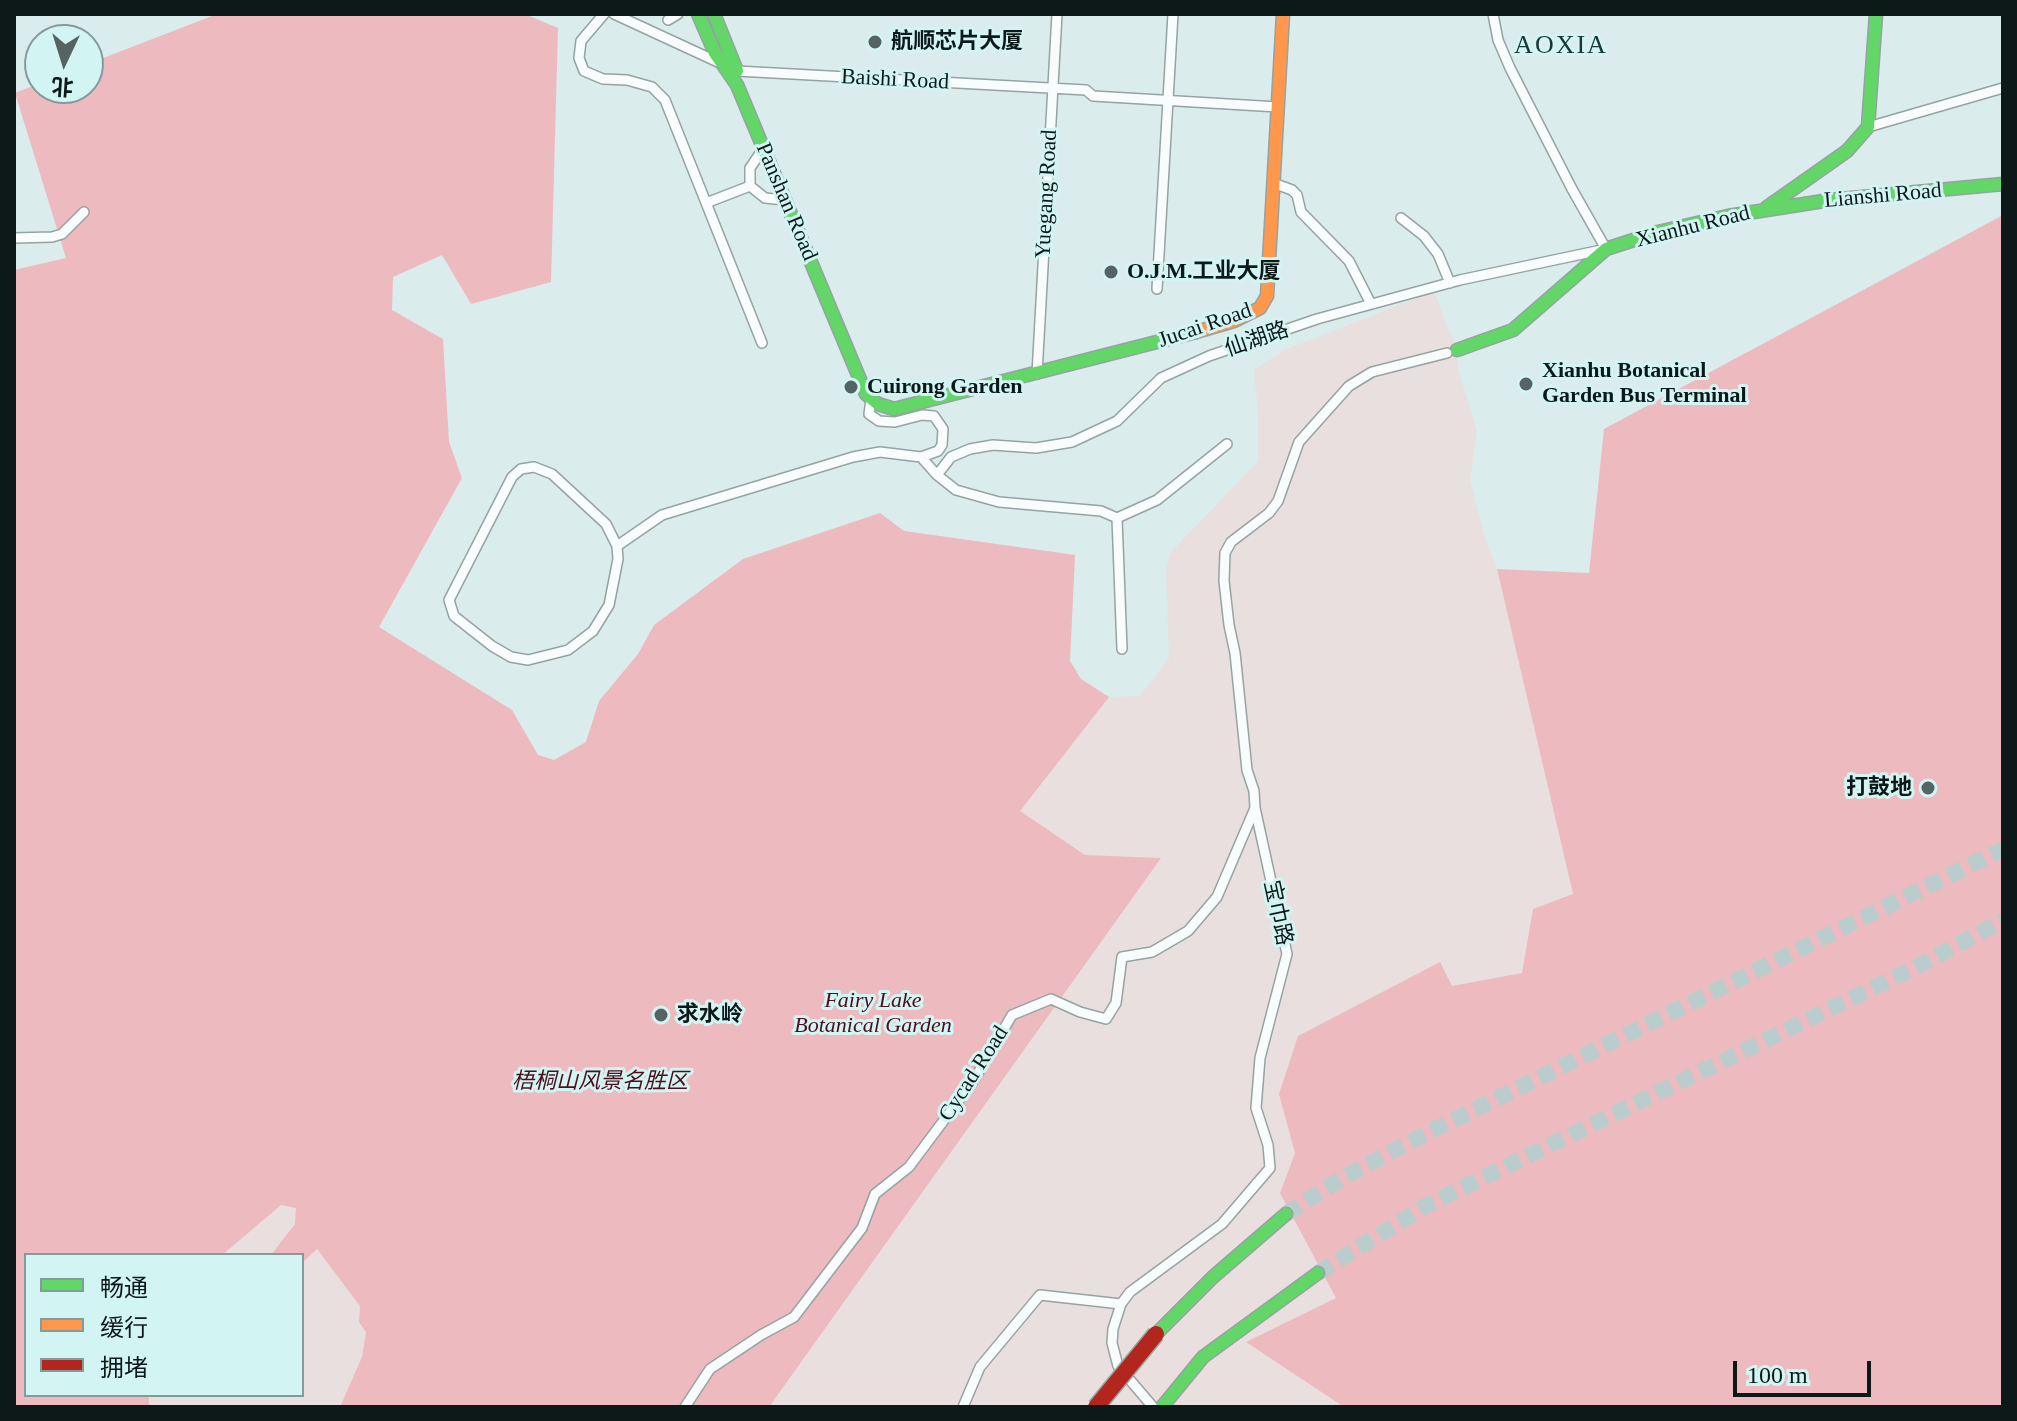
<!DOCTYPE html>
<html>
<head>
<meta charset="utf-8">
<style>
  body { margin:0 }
  #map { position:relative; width:2017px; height:1421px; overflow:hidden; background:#daeceb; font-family:"Times New Roman","Noto Sans SC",serif }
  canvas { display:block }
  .frame { position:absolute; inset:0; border:16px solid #0d1919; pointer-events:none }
  .legend { position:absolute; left:24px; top:1253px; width:280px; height:144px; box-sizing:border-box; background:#d2f4f2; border:2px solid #839c9b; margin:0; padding:10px 14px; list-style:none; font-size:24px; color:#0d1919 }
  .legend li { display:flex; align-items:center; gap:16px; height:40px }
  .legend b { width:40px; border:2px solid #839c9b }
  .north { position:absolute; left:24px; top:24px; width:80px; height:80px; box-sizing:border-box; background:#d2f4f2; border:2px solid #839c9b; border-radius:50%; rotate:184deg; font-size:22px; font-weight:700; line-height:32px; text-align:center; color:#0d1919 }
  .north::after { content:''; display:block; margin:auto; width:28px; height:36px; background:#556362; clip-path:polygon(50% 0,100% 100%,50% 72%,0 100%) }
  .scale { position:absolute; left:1733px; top:1361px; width:138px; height:36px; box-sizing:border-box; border:4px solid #0d1919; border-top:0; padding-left:10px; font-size:24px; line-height:28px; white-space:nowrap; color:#0d1919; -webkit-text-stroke:6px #d2f4f2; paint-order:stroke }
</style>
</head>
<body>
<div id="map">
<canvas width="2017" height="1421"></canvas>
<div class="frame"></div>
<ul class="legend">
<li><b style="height:10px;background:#63d668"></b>畅通</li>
<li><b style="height:10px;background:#ff974d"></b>缓行</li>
<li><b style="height:10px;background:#b3261e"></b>拥堵</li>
</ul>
<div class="north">北</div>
<div class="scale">100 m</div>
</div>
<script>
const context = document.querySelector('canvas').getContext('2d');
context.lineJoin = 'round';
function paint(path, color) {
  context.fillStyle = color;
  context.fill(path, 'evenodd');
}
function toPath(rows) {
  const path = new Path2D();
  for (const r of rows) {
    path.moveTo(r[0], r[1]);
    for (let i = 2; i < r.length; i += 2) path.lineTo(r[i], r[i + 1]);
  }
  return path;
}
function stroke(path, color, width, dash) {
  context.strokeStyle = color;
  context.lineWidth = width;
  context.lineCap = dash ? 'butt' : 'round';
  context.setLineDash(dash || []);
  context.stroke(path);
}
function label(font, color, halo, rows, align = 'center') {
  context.font = font + ' "Times New Roman","Noto Sans SC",serif';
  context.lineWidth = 6;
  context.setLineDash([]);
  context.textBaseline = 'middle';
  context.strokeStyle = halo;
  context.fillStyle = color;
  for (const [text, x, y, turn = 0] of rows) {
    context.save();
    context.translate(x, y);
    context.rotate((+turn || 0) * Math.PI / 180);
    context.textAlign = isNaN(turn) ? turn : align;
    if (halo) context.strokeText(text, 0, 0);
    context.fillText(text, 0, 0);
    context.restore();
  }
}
const green = toPath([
  [1434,291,1451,337,1453,336,1459,372,1477,431,1470,480,1484,535,1497,569,1573,894,1383,1407,14,1407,14,837,512,710,538,755,554,760,586,742,599,701,638,654,654,625,743,559,880,513,904,531,1075,555,1070,661,1081,679,1109,697,1140,696,1169,658,1166,569,1171,552,1258,461,1258,414,1254,370,1285,350],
  [26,1255,302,1255,302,1395,26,1395]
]);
const forest = toPath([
  [217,14,525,14,558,28,551,282,471,304,442,255,393,277,392,310,443,339,449,442,462,478,379,627,512,710,538,755,554,760,586,742,599,701,638,654,654,625,743,559,880,513,904,531,1075,555,1070,661,1081,679,1109,697,1020,811,1085,855,1161,858,769,1407,340,1407,362,1357,366,1332,359,1322,360,1306,317,1249,302,1263,302,1255,271,1255,295,1224,296,1208,281,1205,222,1255,26,1255,26,1395,149,1395,149,1407,14,1407,14,270,66,258,15,93,40,83,40,88,88,88,88,64],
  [2003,215,2003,1407,1344,1407,1246,1342,1336,1298,1280,1193,1295,1153,1279,1094,1298,1036,1440,962,1452,986,1522,973,1533,909,1573,894,1497,569,1589,573,1604,429]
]);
const highwayTunnel = toPath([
  [1286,1214,1344,1177,1425,1134,2003,849],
  [1318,1273,1427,1205,1922,964,2003,920]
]);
const street = toPath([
  [604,14,581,41,579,58,584,71,603,79,627,80,652,87,665,100,762,343],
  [614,14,720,63],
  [668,20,678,14],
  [737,71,1086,90,1093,96,1278,107],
  [1868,127,2003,88],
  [763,149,750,168,750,186,765,198,785,200],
  [1273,183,1292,190,1297,195,1301,212,1349,261,1371,304],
  [706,203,750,186],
  [1401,218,1424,236,1438,254,1450,283],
  [14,238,52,237,62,234,84,212],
  [1157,289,1173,14],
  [1037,374,1057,14],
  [921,457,937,475,956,490,999,502,1101,511,1117,518],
  [534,467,552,474,606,524,617,546,618,559,609,605,593,631,568,650,528,660,511,657,492,646,454,616,449,600,512,477,521,469,534,467],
  [937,475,951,457,970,449,993,445,1036,448,1072,442,1117,421,1161,378,1209,356,1317,319,1460,280,1606,249,1572,189,1510,68,1498,40,1493,14],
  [1117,518,1157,500,1227,444],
  [1117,518,1122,649],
  [617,546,662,515,853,457,880,452,921,457,938,451,942,445,943,429,934,416,922,415,895,422,879,421,869,414,871,400],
  [685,1407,710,1369,761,1335,794,1317,862,1228,875,1194,909,1167,974,1080,1012,1015,1051,999,1080,1012,1106,1019,1116,1003,1122,957,1152,952,1188,931,1217,897,1255,808],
  [963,1407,980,1367,1040,1295,1121,1304],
  [1153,1407,1118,1366,1112,1343,1113,1329,1121,1304,1130,1292,1222,1224,1270,1168,1268,1145,1256,1108,1260,1058,1287,954,1255,808,1254,791,1247,770,1235,653,1229,625,1224,581,1225,553,1231,542,1269,513,1278,501,1299,442,1349,386,1372,372,1447,353]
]);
const fast = toPath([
  [698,14,715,53,737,85,866,394,878,404,894,409,1196,332],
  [714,14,737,71],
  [1766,208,1847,151,1868,127,1876,14],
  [1457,350,1513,330,1606,249,1658,232,1728,216,1830,200,2003,184],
  [1156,1334,1213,1277,1286,1214],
  [1162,1407,1203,1357,1318,1273]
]);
const slow = toPath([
  [1196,332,1234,321,1260,308,1267,296,1283,14]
]);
const jamBridge = toPath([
  [1096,1407,1156,1334]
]);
const markers = [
  [875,42,8,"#556362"],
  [1111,272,8,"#556362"],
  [1526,384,8,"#556362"],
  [851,387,8,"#556362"],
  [1928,788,8,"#556362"],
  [661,1015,8,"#556362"]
];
const poiNames = [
  ["航顺芯片大厦",891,42],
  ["O.J.M.工业大厦",1127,272],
  ["Xianhu Botanical",1542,371],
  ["Garden Bus Terminal",1542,396],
  ["Cuirong Garden",867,387],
  ["打鼓地",1912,788,"right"],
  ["求水岭",677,1015]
];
const streetNames = [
  ["Baishi Road",895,80,3],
  ["Yuegang Road",1047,194,-87],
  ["Lianshi Road",1883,196,-5],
  ["Panshan Road",786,202,67],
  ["Xianhu Road",1693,227,-14],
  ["Jucai Road",1205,326,-19],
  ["仙湖路",1257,340,-19],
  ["宝巾路",1277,913,78],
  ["Cycad Road",974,1074,-57]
];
const parkNames = [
  ["Fairy Lake",873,1001],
  ["Botanical Garden",873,1026],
  ["梧桐山风景名胜区",600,1082]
];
const quarterNames = [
  ["AOXIA",1561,46]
];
paint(green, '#e9dfdf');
paint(forest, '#edbbbf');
stroke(highwayTunnel, '#bcc', 16, [16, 8]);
stroke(street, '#95a3a2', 12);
stroke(fast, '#95a3a2', 15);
stroke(slow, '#95a3a2', 15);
stroke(street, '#f9fcfc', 9);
stroke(fast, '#63d668', 12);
stroke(slow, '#ff974d', 12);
stroke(jamBridge, '#95a3a2', 19, []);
stroke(jamBridge, '#b3261e', 16);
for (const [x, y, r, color] of markers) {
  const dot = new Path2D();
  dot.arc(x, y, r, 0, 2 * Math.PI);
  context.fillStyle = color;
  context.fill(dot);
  stroke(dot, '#d2f4f2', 3);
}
label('bold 22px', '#0d1919', '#d2f4f2', poiNames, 'left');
label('22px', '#0d1919', '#d2f4f2', streetNames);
label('italic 22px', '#4e0d19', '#d2f4f2', parkNames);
context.letterSpacing = '2px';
label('26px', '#1a3737', '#d2f4f2', quarterNames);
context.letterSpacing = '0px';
</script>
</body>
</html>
